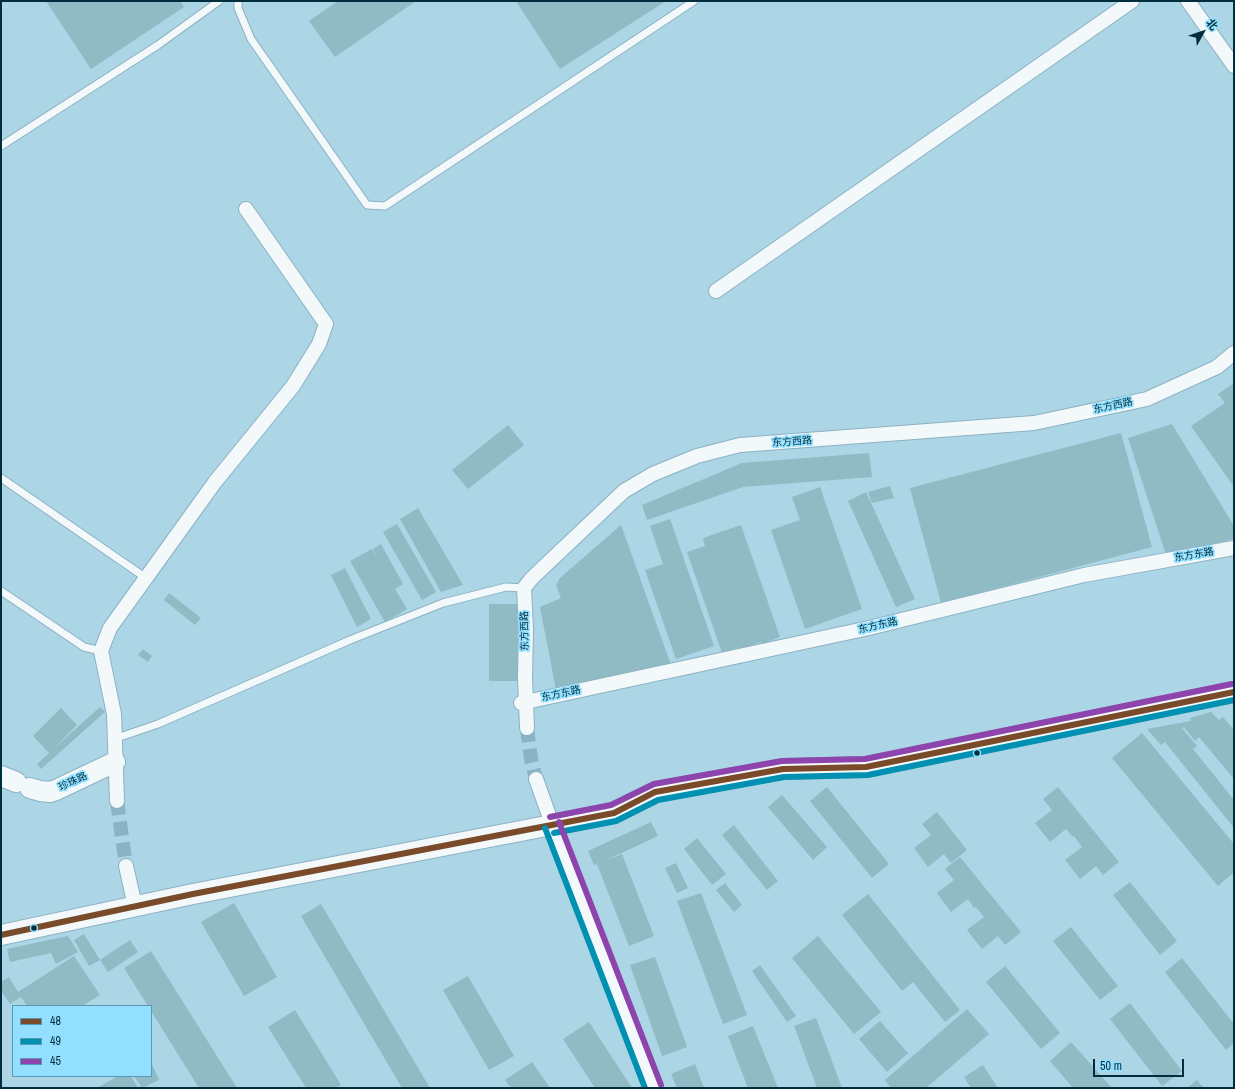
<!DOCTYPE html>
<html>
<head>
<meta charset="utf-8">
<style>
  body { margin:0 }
  #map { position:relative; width:1235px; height:1089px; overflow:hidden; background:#acd5e6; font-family:"Archivo Narrow","Noto Sans SC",sans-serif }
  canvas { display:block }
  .frame { position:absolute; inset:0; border:2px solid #002e3e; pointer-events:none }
  .legend { position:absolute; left:12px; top:1005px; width:140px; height:72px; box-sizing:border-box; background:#93dfff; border:1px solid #5898b2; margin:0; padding:5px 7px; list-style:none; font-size:12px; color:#002e3e }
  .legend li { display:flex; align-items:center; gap:8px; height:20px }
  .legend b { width:20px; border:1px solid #5898b2 }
  .north { position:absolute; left:1183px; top:12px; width:40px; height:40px; -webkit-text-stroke:3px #93dfff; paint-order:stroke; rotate:50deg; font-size:11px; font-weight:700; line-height:16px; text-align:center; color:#002e3e }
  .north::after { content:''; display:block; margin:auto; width:14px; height:18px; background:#002e3e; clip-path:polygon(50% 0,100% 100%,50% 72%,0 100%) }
  .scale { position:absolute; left:1093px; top:1059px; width:91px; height:18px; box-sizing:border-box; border:2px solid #002e3e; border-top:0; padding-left:5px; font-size:12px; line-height:14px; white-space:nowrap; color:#002e3e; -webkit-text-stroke:3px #93dfff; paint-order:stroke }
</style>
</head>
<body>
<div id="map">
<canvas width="1235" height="1089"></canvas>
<div class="frame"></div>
<ul class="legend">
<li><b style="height:5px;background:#7a4b2a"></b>48</li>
<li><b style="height:5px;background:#0090b1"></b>49</li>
<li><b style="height:5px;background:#8e44ad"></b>45</li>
</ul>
<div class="north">北</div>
<div class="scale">50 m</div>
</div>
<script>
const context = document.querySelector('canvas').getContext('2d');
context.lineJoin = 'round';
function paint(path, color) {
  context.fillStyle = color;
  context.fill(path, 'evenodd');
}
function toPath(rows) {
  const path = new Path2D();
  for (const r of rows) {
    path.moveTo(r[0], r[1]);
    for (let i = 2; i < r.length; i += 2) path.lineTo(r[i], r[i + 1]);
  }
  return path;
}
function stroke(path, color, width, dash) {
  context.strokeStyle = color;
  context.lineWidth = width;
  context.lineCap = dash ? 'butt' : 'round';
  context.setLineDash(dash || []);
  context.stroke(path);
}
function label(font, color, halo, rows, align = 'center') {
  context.font = font + ' "Archivo Narrow","Noto Sans SC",sans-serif';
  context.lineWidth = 3.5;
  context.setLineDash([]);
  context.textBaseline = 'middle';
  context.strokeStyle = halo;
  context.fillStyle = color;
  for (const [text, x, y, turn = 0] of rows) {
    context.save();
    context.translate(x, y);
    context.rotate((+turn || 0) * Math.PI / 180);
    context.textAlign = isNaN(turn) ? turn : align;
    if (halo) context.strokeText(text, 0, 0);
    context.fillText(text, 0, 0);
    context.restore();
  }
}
const building = toPath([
  [46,1,180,1,184,7,91,69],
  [338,1,416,1,335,57,309,21],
  [516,1,666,1,560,69],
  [1234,383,1234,487,1191,426,1225,403,1218,394],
  [1172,424,1234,526,1234,539,1166,555,1128,438],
  [508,425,524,445,468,489,452,470],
  [1121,433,1152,547,941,603,910,488],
  [869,453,872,477,743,487,647,520,642,505,742,463],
  [890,486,894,498,872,503,868,492],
  [820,487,862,609,805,629,771,530,800,520,792,497],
  [866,492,915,599,896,607,848,501],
  [418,508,463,585,441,592,400,519],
  [670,519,714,646,676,659,645,570,663,564,650,526],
  [397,524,436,592,422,600,383,532],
  [621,525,671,665,556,690,540,607,561,598,556,585,560,578],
  [741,525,780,637,762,644,761,642,741,649,740,647,722,653,687,552,705,546,703,538],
  [381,544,403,584,395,589,407,609,385,622,350,561,372,549,379,560,373,549],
  [345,568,371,619,357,627,331,575],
  [169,593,201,618,195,625,164,600],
  [489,604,518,604,518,681,489,681],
  [143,649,152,656,148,662,138,655],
  [100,707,105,712,41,769,37,764,49,753,33,736,61,708,77,725,53,749],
  [1211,712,1219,720,1223,717,1234,730,1234,779,1199,737,1195,741,1184,727,1182,728,1197,746,1193,749,1234,800,1234,828,1165,742,1161,745,1147,729,1191,721,1190,718],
  [1142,733,1234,844,1234,872,1218,886,1112,758],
  [827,787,889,864,872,878,810,801],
  [1058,787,1119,862,1103,875,1096,866,1080,879,1065,860,1082,847,1074,836,1073,837,1066,829,1050,842,1035,823,1052,810,1043,799],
  [782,795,827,847,813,860,768,807],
  [937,812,967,850,951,863,944,854,928,867,914,848,931,835,922,824],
  [651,822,658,836,602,862,622,854,654,936,629,946,597,864,594,865,588,851],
  [734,825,778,881,767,890,722,835],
  [697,838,726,874,712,885,684,849],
  [960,857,1021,932,1005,945,998,936,982,949,967,930,984,917,976,907,974,908,968,899,951,912,937,893,954,880,945,869],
  [676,863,688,888,677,893,665,868],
  [1130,882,1177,941,1160,955,1113,895],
  [725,883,742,905,734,912,716,890],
  [701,893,747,1015,723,1024,677,901],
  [868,894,960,1010,945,1022,913,982,902,991,842,915],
  [234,903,277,977,244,996,201,922],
  [321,904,430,1088,402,1088,301,916],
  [1071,927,1118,986,1100,1000,1053,941],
  [84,934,100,960,89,966,74,940],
  [68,936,78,952,56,964,51,953,10,962,7,949],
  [818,936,881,1012,854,1034,792,958],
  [130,940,138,952,108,972,100,960],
  [151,951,237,1088,199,1088,151,1011,151,1006,148,1006,124,968],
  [74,956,100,995,82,1006,27,1006,21,997,10,1004,1,991,1,982,9,977,18,992],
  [655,957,687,1047,662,1056,630,965],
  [1182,958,1234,1024,1234,1043,1226,1050,1165,972],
  [760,965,796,1016,787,1022,752,971],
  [1005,966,1060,1033,1041,1049,986,982],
  [468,976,514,1056,489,1070,443,990],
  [1130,1003,1182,1071,1162,1086,1110,1019],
  [967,1009,989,1034,926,1088,891,1088,885,1080],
  [295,1010,341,1085,335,1088,306,1088,268,1027],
  [816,1018,842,1088,817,1088,794,1026],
  [880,1021,908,1053,887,1072,859,1039],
  [589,1022,632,1088,595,1088,563,1039],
  [753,1026,778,1088,748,1088,728,1036],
  [1071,1042,1112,1088,1073,1088,1050,1061],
  [151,1062,159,1080,142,1088,134,1076,151,1076],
  [532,1062,550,1088,511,1088,505,1080],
  [695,1064,704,1088,677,1088,671,1074],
  [983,1065,998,1088,971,1088,964,1077],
  [118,1076,131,1076,138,1088,97,1088],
  [1197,1080,1204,1088,1187,1088]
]);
const streetTunnel = toPath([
  [527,728,531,759,536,779],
  [117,801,126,866]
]);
const lane = toPath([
  [238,1,238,8,251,39,367,205,385,206,694,1],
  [1,146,158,45,219,1],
  [1,478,146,578],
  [1,591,84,647,101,651],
  [114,739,158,724,350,640,443,603,506,587,524,588]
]);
const street = toPath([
  [1188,1,1234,66],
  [716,291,1132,1],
  [521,703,869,628,1084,575,1234,548],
  [527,728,525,678,526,629,524,588,532,578,624,491,653,474,697,456,740,445,1034,423,1147,399,1217,367,1234,353],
  [536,779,566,863,654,1088],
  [117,801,114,714,101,651,110,628,215,482,293,386,319,344,326,324,246,209],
  [126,866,135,906]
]);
const secondary = toPath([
  [1,776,16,782],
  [30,788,40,791,50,792,56,790,115,762],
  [1,935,193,894,614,813,655,792,783,769,866,767,1234,692]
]);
const bus1 = toPath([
  [1,935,193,894,614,813,655,792,783,769,866,767,1234,692]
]);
const bus2 = toPath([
  [545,828,645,1088],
  [554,833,616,821,658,800,784,777,868,775,1234,700]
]);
const bus3 = toPath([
  [550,817,611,805,654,784,782,761,865,759,1232,684],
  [559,822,661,1085]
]);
const markers = [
  [977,753,3.5,"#002e3e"],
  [34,928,3.5,"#002e3e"]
];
const streetNames = [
  ["东方西路",1113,406,-12],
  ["东方西路",792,442,-4],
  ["东方东路",1194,555,-10],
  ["东方东路",878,626,-13],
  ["东方西路",525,631,-91],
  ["东方东路",561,694,-12],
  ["珍珠路",73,782,-25]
];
paint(building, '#90bac4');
stroke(streetTunnel, '#8ab4c4', 14, [14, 7]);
stroke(lane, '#8cb2c2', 9);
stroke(street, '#8cb2c2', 16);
stroke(secondary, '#8cb2c2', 22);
stroke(lane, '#f3f9fb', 7);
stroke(street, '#f3f9fb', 14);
stroke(secondary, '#f3f9fb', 20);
stroke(bus1, '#7a4b2a', 6);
stroke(bus2, '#0090b1', 6);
stroke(bus3, '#8e44ad', 6);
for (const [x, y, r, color] of markers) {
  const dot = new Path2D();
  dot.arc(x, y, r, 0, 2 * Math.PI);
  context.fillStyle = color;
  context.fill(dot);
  stroke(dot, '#93dfff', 1.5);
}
label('10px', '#002e3e', '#93dfff', streetNames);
</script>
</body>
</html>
